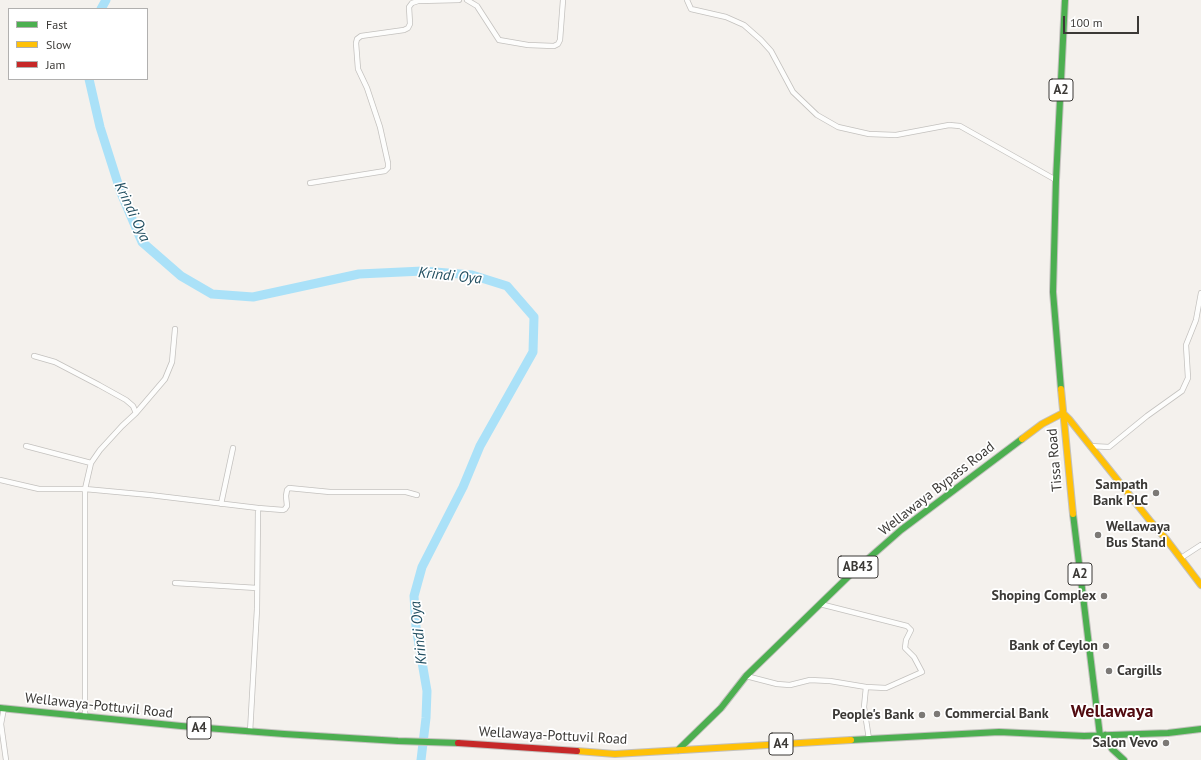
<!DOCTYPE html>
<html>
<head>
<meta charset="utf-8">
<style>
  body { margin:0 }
  #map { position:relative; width:1201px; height:760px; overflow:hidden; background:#f4f1ed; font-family:"PT Sans",sans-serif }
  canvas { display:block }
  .legend { position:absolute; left:8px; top:8px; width:140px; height:72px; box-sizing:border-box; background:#fff; border:1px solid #b1b0af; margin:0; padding:5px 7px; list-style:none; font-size:12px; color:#3b3936 }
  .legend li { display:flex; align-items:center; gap:8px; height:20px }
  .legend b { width:20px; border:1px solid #b1b0af }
  .scale { position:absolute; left:1063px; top:16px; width:76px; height:18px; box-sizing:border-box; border:2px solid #3b3936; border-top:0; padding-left:5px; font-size:12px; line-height:14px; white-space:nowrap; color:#3b3936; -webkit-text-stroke:3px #fff; paint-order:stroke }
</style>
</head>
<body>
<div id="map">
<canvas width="1201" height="760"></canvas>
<ul class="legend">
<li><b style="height:5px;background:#4caf50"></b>Fast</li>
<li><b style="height:5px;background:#ffc107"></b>Slow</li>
<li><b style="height:5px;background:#c62828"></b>Jam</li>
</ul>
<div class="scale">100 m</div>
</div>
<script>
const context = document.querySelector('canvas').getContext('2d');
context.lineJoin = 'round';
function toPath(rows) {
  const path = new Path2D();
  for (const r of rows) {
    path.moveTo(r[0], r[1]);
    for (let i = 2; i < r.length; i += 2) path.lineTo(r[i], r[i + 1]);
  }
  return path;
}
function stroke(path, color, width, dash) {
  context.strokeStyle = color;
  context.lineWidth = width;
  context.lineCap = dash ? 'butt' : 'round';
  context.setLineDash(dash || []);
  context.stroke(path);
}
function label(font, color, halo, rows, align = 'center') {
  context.font = font + ' "PT Sans",sans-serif';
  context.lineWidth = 3.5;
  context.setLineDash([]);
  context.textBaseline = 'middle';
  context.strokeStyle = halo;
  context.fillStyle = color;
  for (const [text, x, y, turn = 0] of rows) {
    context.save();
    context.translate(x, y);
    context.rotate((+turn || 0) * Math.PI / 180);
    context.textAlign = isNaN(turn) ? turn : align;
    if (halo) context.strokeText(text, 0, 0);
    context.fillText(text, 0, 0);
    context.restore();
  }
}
const river = toPath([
  [101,9,106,0],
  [89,79,100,127,121,193,142,242,181,276,212,294,253,297,359,274,423,271,472,275,507,286,534,317,533,352,480,446,463,487,422,567,414,596,416,627,427,691,426,718,421,760]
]);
const street = toPath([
  [467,0,477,6,499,40,528,45,554,46,558,44,560,40,563,0],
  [687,0,691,9,726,17,744,25,761,40,771,51,793,92,817,115,838,127,869,134,896,135,949,125,960,126,1056,180],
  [310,183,385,171,388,168,388,163,380,127,367,88,358,69,356,43,357,39,361,36,404,30,408,28,410,24,409,7,412,3,418,1,459,0],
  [34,356,55,362,99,385,126,400,133,406,136,413],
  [26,446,91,463,85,489,85,716],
  [1090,446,1109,447,1147,416,1182,391,1188,378,1186,345,1196,320,1201,293],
  [91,463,100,450,122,426,136,413,165,379,172,362,175,329],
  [0,480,39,489,85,489,150,495,258,508,283,510,285,509,287,506,286,496,287,490,289,488,330,492,406,492,417,495],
  [221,504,233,448],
  [1181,558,1201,545],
  [175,583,257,588],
  [746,676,777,684,790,685,810,680,830,681,866,687,886,688,922,672,914,657,905,648,906,640,911,630,907,626,820,604],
  [866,687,864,707,869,739],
  [4,708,1,724,6,760],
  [250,732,257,609,258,508]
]);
const fast = toPath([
  [1061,389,1053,292,1056,180,1065,0],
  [1073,514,1100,736],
  [0,708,181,726,284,734,398,741,458,743],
  [1105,735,1112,749,1124,760],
  [851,740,999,732,1084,736,1168,733,1201,729],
  [678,750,721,708,746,676,852,573,901,530,1022,439]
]);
const slow = toPath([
  [1061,389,1073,514],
  [1022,439,1042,424,1063,413,1069,419,1151,522,1166,539,1201,585],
  [577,751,615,754,851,740]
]);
const jam = toPath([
  [458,743,577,751]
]);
const markers = [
  [1156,493,4,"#7c7976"],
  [1098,535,4,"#7c7976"],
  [1104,596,4,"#7c7976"],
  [1106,646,4,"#7c7976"],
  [1109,671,4,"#7c7976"],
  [937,714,4,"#7c7976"],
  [922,715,4,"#7c7976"],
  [1166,743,4,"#7c7976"]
];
const shields = [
  [1061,90,24],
  [858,567,40],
  [1080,574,24],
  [199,728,24],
  [781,744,24]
];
const shieldNames = [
  ["A2",1061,90],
  ["AB43",858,567],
  ["A2",1080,574],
  ["A4",199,728],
  ["A4",781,744]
];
const streetNames = [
  ["Tissa Road",1055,460,-95],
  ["Wellawaya Bypass Road",937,489,-38],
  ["Wellawaya-Pottuvil Road",99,706,6],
  ["Wellawaya-Pottuvil Road",553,736,3]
];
const poiNames = [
  ["Sampath",1148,485],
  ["Bank PLC",1148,501],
  ["Wellawaya",1106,527,"left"],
  ["Bus Stand",1106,543,"left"],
  ["Shoping Complex",1096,596],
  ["Bank of Ceylon",1098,646],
  ["Cargills",1117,671,"left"],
  ["Commercial Bank",945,714,"left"],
  ["People's Bank",914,715],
  ["Salon Vevo",1158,743]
];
const waterNames = [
  ["Krindi Oya",132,212,65],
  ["Krindi Oya",450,276,6],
  ["Krindi Oya",419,633,-96]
];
const districtNames = [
  ["Wellawaya",1112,712]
];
stroke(river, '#aae1f8', 9);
stroke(street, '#c3c1be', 6);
stroke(fast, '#c3c1be', 8);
stroke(slow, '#c3c1be', 8);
stroke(jam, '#c3c1be', 8);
stroke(street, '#fdfdfc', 4.5);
stroke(fast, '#4caf50', 6);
stroke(slow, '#ffc107', 6);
stroke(jam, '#c62828', 6);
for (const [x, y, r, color] of markers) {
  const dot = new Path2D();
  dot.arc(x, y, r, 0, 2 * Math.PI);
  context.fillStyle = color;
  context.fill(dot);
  stroke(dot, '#fff', 1.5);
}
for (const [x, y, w] of shields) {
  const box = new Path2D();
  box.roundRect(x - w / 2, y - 11, w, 22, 3);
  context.fillStyle = '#fff';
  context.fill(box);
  stroke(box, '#3b3936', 1);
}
label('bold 13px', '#3b3936', null, shieldNames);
label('14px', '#3b3936', '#fff', streetNames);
label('bold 14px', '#3b3936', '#fff', poiNames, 'right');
label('italic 15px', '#224f61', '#fff', waterNames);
label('bold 18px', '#510b10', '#fff', districtNames);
</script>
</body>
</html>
